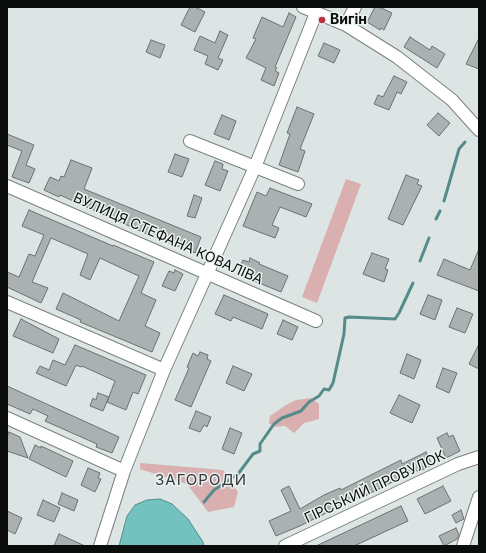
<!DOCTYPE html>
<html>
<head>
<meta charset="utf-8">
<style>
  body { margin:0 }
  #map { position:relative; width:486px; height:553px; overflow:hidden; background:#dde4e4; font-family:Inter,sans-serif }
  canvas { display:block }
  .frame { position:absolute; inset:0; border:8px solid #0b0d0d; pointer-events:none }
</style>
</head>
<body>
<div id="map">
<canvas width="486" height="553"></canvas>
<div class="frame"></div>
</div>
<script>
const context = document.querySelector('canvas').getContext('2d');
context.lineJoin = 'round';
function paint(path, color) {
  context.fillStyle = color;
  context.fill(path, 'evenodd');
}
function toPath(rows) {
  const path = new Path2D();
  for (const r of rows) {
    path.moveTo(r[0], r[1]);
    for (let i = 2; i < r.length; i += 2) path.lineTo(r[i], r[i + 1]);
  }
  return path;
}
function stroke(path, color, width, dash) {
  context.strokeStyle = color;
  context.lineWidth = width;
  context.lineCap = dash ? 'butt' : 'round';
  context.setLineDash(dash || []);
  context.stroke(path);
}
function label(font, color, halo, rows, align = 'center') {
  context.font = font + ' Inter,sans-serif';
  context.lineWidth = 3;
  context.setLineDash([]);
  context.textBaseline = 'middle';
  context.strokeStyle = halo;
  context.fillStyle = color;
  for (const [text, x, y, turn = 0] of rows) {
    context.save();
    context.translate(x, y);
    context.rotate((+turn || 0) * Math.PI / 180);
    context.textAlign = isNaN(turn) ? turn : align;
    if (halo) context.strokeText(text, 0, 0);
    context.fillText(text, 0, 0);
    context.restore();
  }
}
const green = toPath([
  [346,179,361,184,317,303,302,297],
  [311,398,319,404,319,419,304,423,294,433,285,426,274,427,269,423,270,416,286,405,296,400],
  [140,463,223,470,238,492,234,507,208,512,187,484,140,469]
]);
const water = toPath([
  [160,499,172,504,188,519,203,542,204,546,119,546,127,516,135,505,147,500,160,499]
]);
const stream = toPath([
  [444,201,459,149,465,142],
  [436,219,440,211],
  [420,261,429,238],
  [204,502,214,490,238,474,253,454,260,451,260,444,274,424,282,418,301,411,309,402,319,396,324,389,329,390,333,383,344,334,345,318,349,317,395,319,399,313,413,283]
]);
const building = toPath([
  [190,7,195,7,205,12,195,32,181,25,190,7],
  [375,7,379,7,392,13,384,30,381,28,380,30,367,22,375,7],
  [289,13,296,17,275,67,277,68,275,71,279,73,274,86,261,80,266,68,246,58,256,39,253,38,262,17,283,27,289,13],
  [220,31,228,35,218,58,223,60,218,70,205,64,208,56,194,50,200,36,215,43,220,31],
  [410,37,430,50,432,46,445,54,437,68,404,47,410,37],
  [479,38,479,69,466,64,479,38],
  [151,40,165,45,160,58,146,52,151,40],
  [324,43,340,50,334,63,318,56,324,43],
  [394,76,407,82,401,94,397,92,389,110,374,104,378,95,383,97,394,76],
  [297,107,314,114,300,149,305,151,298,172,279,165,290,134,287,133,297,107],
  [438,113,450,123,439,136,427,125,438,113],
  [222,115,236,121,229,140,214,134,222,115],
  [7,134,34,145,26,165,35,169,29,183,12,177,22,151,7,145,7,134],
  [175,154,189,159,182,177,168,172,175,154],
  [71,160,92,168,84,189,201,237,195,253,147,234,60,195,59,197,44,190,50,177,59,181,61,176,64,177,71,160],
  [215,161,223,164,222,169,228,171,220,191,205,185,215,161],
  [406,175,419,180,417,184,422,186,403,225,388,219,406,175],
  [270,188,312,204,306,217,280,207,272,225,279,228,275,238,243,226,257,192,266,196,270,188],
  [194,195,202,198,195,218,187,216,194,195],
  [29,210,113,246,113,245,154,262,141,293,156,300,145,326,160,333,152,352,80,322,81,320,56,309,63,293,119,321,139,276,132,273,100,258,90,280,80,275,88,254,51,238,32,282,48,288,41,303,7,287,7,272,19,277,29,254,35,256,44,235,22,226,29,210],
  [479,249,479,291,437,275,444,259,470,270,479,249],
  [372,253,389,259,385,269,388,270,384,282,363,274,372,253],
  [250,258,260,263,259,264,288,276,281,292,237,274,243,260,249,262,250,258],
  [175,270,183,274,175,291,162,286,169,271,174,273,175,270],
  [224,295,268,314,262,329,233,317,231,321,215,314,224,295],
  [428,295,442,300,435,320,420,314,428,295],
  [457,308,473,314,465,333,449,327,457,308],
  [21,319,59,339,53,353,13,336,21,319],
  [283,320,298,327,292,340,277,334,283,320],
  [479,344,479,369,469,364,479,344],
  [75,345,146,375,138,394,133,392,126,410,107,402,115,381,82,366,81,367,76,365,66,386,36,373,40,366,49,370,53,360,65,365,75,345],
  [200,352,208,355,207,359,211,361,191,407,175,400,189,368,187,367,193,353,198,356,200,352],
  [407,354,421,360,414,379,400,373,407,354],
  [233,366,252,374,244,391,226,383,233,366],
  [443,368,457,373,449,393,436,387,443,368],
  [7,386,119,437,112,453,96,447,97,444,45,421,48,416,33,409,30,414,7,404,7,386],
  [98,393,109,397,103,411,90,406,93,398,96,400,98,393],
  [399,395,420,405,412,423,390,413,399,395],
  [196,411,211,417,207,427,204,425,200,432,189,428,196,411],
  [230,428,242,433,234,454,222,449,230,428],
  [9,432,20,437,28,458,7,451,7,437,9,432],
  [447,433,449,437,453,435,460,451,446,458,437,438,447,433],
  [35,445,41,448,41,446,73,461,66,477,29,459,35,445],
  [426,452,432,465,418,472,416,470,359,499,358,497,302,525,276,536,269,521,291,511,281,490,289,486,300,509,324,495,340,488,341,490,401,460,402,464,426,452],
  [88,468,100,473,98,478,101,479,95,492,81,485,88,468],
  [443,486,451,501,425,514,417,499,443,486],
  [62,493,78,500,74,511,58,504,62,493],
  [43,500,60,508,54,522,37,515,43,500],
  [401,506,408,521,354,546,316,546,401,506],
  [461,510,464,519,456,523,452,515,461,510],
  [7,511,22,518,15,534,7,530,7,511],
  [456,528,459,535,457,539,444,546,439,536,456,528],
  [59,534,85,546,54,546,59,534]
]);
const street = toPath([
  [303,7,346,25,397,57,452,100,479,130],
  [346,25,355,7],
  [190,141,298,184],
  [7,186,316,321],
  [7,302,164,370],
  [7,418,124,471],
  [100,546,124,471,164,370,255,167,316,13],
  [285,546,458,464,479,457],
  [463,546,479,497]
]);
const markers = [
  [322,20,4,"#be2e42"]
];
const poiNames = [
  ["Вигін",330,20]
];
const streetNames = [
  ["ВУЛИЦЯ СТЕФАНА КОВАЛІВА",168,239,24],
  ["ГІРСЬКИЙ ПРОВУЛОК",375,487,-25]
];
const neighbourhoodNames = [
  ["ЗАГОРОДИ",201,480]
];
paint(green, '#d9afaf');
paint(water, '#74c2bf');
stroke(water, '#548c8a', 1);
stroke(stream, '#548c8a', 3);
paint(building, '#aab1b0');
stroke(building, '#6b7171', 1);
stroke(street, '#7a8181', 14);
stroke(street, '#fff', 12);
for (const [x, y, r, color] of markers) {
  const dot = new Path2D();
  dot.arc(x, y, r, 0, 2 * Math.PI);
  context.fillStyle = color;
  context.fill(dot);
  stroke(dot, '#eaf1f1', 1.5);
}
label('bold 14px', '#0b0d0d', '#eaf1f1', poiNames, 'left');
label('14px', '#0b0d0d', '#eaf1f1', streetNames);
context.letterSpacing = '1px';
label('15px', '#333939', '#eaf1f1', neighbourhoodNames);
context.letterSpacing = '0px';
</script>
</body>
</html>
